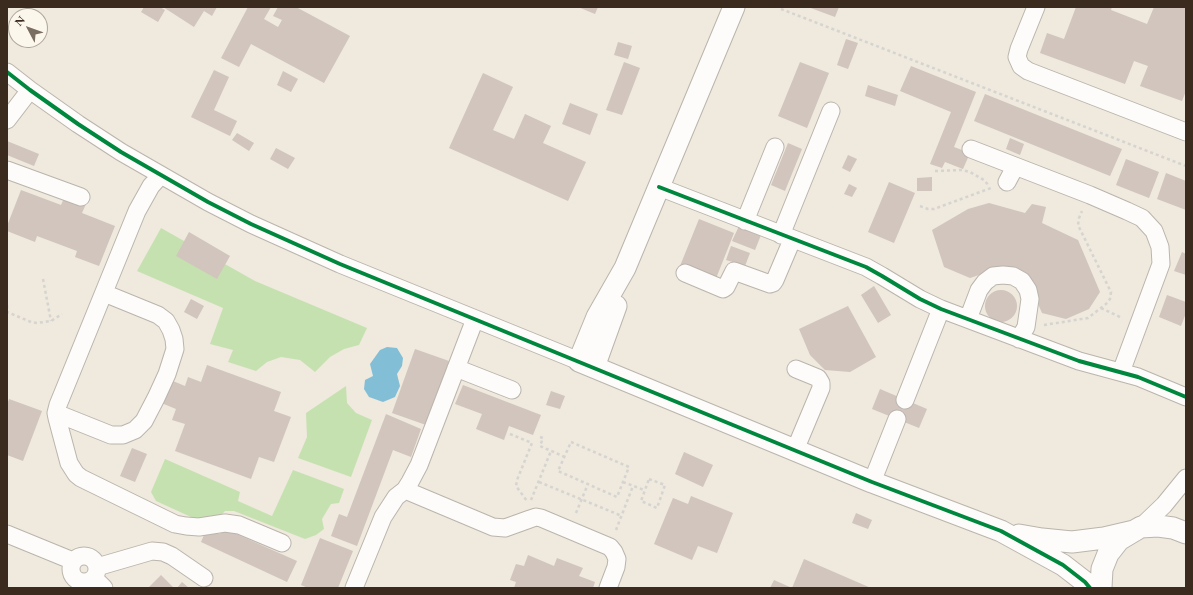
<!DOCTYPE html>
<html>
<head>
<meta charset="utf-8">
<style>
  body { margin:0 }
  #map { position:relative; width:1193px; height:595px; overflow:hidden; background:#efe9de; font-family:"EB Garamond",serif }
  canvas { display:block }
  .frame { position:absolute; inset:0; border:8px solid #3b2a1e; pointer-events:none }
  .north { position:absolute; left:8px; top:8px; width:40px; height:40px; box-sizing:border-box; background:#fbf7ec; border:1px solid #aea59a; border-radius:50%; rotate:311deg; font-size:11px; font-weight:700; line-height:16px; text-align:center; color:#3b2a1e }
  .north::after { content:''; display:block; margin:auto; width:14px; height:18px; background:#7a6d61; clip-path:polygon(50% 0,100% 100%,50% 72%,0 100%) }
</style>
</head>
<body>
<div id="map">
<canvas width="1193" height="595"></canvas>
<div class="frame"></div>
<div class="north">N</div>
</div>
<script>
const context = document.querySelector('canvas').getContext('2d');
context.lineJoin = 'round';
function paint(path, color) {
  context.fillStyle = color;
  context.fill(path, 'evenodd');
}
function toPath(rows) {
  const path = new Path2D();
  for (const r of rows) {
    if (r.length === 3) {
      path.moveTo(r[0] + r[2], r[1]);
      path.arc(r[0], r[1], r[2], 0, 2 * Math.PI);
      continue;
    }
    path.moveTo(r[0], r[1]);
    for (let i = 2; i < r.length; i += 2) path.lineTo(r[i], r[i + 1]);
  }
  return path;
}
function stroke(path, color, width, dash) {
  context.strokeStyle = color;
  context.lineWidth = width;
  context.lineCap = dash ? 'butt' : 'round';
  context.setLineDash(dash || []);
  context.stroke(path);
}
const green = toPath([
  [161,228,255,281,367,328,359,345,344,349,330,357,315,372,300,360,281,357,267,362,256,371,228,362,233,350,210,344,223,308,137,271],
  [346,386,347,403,356,413,372,420,351,477,298,458,307,437,306,413],
  [165,459,240,492,238,501,272,516,293,470,344,489,339,503,331,504,322,519,324,529,316,535,305,539,234,511,225,511,219,517,202,522,156,501,151,492]
]);
const water = toPath([
  [387,347,397,348,403,358,402,366,397,374,400,386,395,397,383,402,369,397,364,389,365,380,373,376,370,364,380,350]
]);
const building = toPath([
  [144,7,160,7,165,10,158,22,141,12],
  [163,7,217,7,212,16,204,11,194,27],
  [248,7,271,7,264,19,278,27,282,20,273,16,278,7,296,7,350,36,324,83,251,44,239,67,221,58],
  [578,7,598,7,595,14],
  [808,7,839,7,835,17],
  [1076,7,1112,7,1111,10,1147,24,1154,7,1186,7,1186,91,1182,101,1140,86,1148,66,1134,61,1125,84,1040,53,1047,33,1064,39],
  [846,39,858,43,848,69,837,65],
  [618,42,632,46,628,59,614,55],
  [624,62,640,68,622,115,606,110],
  [800,62,829,73,807,128,778,116],
  [911,66,976,92,954,147,970,153,963,169,945,162,942,168,930,164,951,112,900,91],
  [214,70,229,77,214,110,237,121,230,136,191,117],
  [283,71,298,79,291,92,277,85],
  [483,73,513,87,493,130,514,139,525,114,551,126,543,143,586,162,568,201,449,148],
  [868,85,898,95,895,106,865,96],
  [985,94,1122,149,1110,176,974,121],
  [570,103,598,114,590,135,562,124],
  [237,133,254,143,249,151,232,140],
  [1010,138,1024,144,1020,155,1006,149],
  [7,141,39,154,34,166,7,155],
  [788,143,802,149,785,191,771,185],
  [276,148,295,158,288,169,270,159],
  [848,155,857,159,850,172,842,168],
  [1126,159,1159,172,1149,198,1116,185],
  [1166,173,1186,181,1186,210,1157,199],
  [932,177,932,191,917,191,917,178],
  [889,182,915,193,894,243,868,232],
  [849,184,857,188,852,197,844,194],
  [21,190,61,205,65,196,86,204,82,213,115,226,99,266,75,257,77,251,37,236,35,242,7,231,7,226],
  [989,203,1025,213,1032,204,1046,207,1042,223,1078,240,1100,292,1089,309,1066,319,1042,313,1024,272,1006,266,970,278,944,267,932,230,968,209],
  [699,219,734,233,715,281,680,266],
  [739,226,761,235,755,250,732,241],
  [189,232,230,256,217,279,176,256],
  [731,246,750,253,745,266,726,260],
  [1182,252,1186,254,1186,275,1174,271],
  [874,286,891,315,878,323,861,295],
  [1001,306,16],
  [1167,295,1186,302,1186,313,1181,326,1159,317],
  [191,299,204,306,197,319,184,312],
  [848,306,876,357,850,372,825,370,810,355,799,329],
  [415,349,449,361,426,425,392,413],
  [207,365,281,392,274,411,291,417,274,462,259,457,251,479,175,451,185,424,172,420,176,409,159,402,168,379,185,386,188,377,201,382],
  [463,385,541,415,533,435,509,426,504,440,476,429,482,414,455,404],
  [880,389,927,409,919,428,872,409],
  [551,391,565,396,560,409,546,405],
  [9,399,42,411,23,461,7,455,7,405],
  [386,414,421,429,411,457,393,450,357,546,331,536,339,514,347,517],
  [132,448,147,454,135,482,120,476],
  [684,452,713,465,703,487,675,474],
  [691,496,733,513,717,553,698,546,692,560,654,544,673,498,688,504],
  [856,513,872,520,868,529,852,523],
  [207,528,220,534,223,528,297,561,287,582,201,542],
  [320,538,353,551,338,588,308,588,301,585],
  [528,555,554,566,557,558,583,568,579,576,595,582,593,588,514,588,516,582,510,580,516,564,524,566],
  [804,559,871,588,792,588],
  [161,575,174,588,148,588],
  [774,580,792,588,770,588],
  [182,582,189,588,177,588]
]);
const path = toPath([
  [781,9,1186,166],
  [935,171,962,170,970,172,984,180,989,186],
  [920,206,928,209,934,209,991,188],
  [43,279,51,321],
  [7,305,7,312,31,322,37,323,51,321,62,314],
  [1101,308,1122,318],
  [1044,325,1088,318,1106,304,1110,299,1111,292,1108,286,1078,225,1079,218,1082,211],
  [510,434,532,443,517,480,516,486,527,501],
  [540,437,543,438,540,446,565,457],
  [571,442,629,467,617,497,558,471,571,442],
  [649,479,665,485,657,508,641,501,649,479],
  [539,482,622,516],
  [623,482,644,490],
  [531,500,551,451],
  [576,513,588,484],
  [616,530,633,486]
]);
const minor = toPath([
  [1036,7,1019,49,1017,57,1021,66,1028,71,1186,132],
  [7,72,30,90,78,124,121,152,208,202,251,224,340,264,579,361],
  [7,120,30,90],
  [971,149,1090,195,1127,211,1142,218,1154,231,1160,247,1161,264,1121,372],
  [7,170,81,197],
  [161,175,151,186,137,211,58,405,56,413,57,418,69,463,76,474,81,478,175,524,186,526,199,527,225,523,239,525,282,543],
  [1007,182,1015,167],
  [659,187,866,267,882,276,920,299,941,309,1079,361,1138,377,1186,397],
  [745,221,775,147],
  [781,235,831,111],
  [685,273,723,289,726,287,734,271,770,284,773,283,775,280,792,240],
  [968,319,979,290,985,282,993,276,1003,275,1013,276,1022,281,1028,290,1030,299,1026,327,1019,339],
  [456,368,512,390],
  [905,400,941,309],
  [56,413,111,435,123,435,135,430,144,421,156,398,167,374,175,349,174,339,171,330,166,321,158,315,104,293],
  [795,450,821,388,821,383,818,378,796,369],
  [872,482,897,419],
  [405,490,493,527,505,528,530,519,536,517,541,518,610,547,614,552,617,559,616,567,608,588],
  [1141,527,1164,505,1186,478],
  [7,534,73,561],
  [84,569,13],
  [97,567,152,551,163,552,172,556,204,578],
  [94,578,104,588],
  [354,588,383,517,396,497,405,490,410,482,419,465,475,319]
]);
const tertiary = toPath([
  [734,7,625,268,597,317,579,361,872,482,1001,531,1063,565,1085,582,1090,588],
  [594,367,616,306],
  [1019,535,1042,539,1072,542,1104,538,1134,531],
  [1101,588,1102,569,1108,554,1119,540,1134,531,1141,527,1158,526,1173,528,1186,533]
]);
const cycleway = toPath([
  [7,72,30,90,78,124,121,152,208,202,251,224,340,264,872,482,1001,531,1063,565,1085,582,1090,588],
  [659,187,866,267,882,276,920,299,941,309,1079,361,1138,377,1186,397]
]);
paint(green, '#c6e1b0');
paint(water, '#82bfd6');
paint(building, '#d1c5bd');
stroke(minor, '#bab5ac', 19);
stroke(tertiary, '#bab5ac', 23);
stroke(path, '#d6d4d0', 2.5, [3, 3]);
stroke(minor, '#fdfcfa', 17);
stroke(tertiary, '#fdfcfa', 21);
stroke(cycleway, '#00873e', 4);
</script>
</body>
</html>
